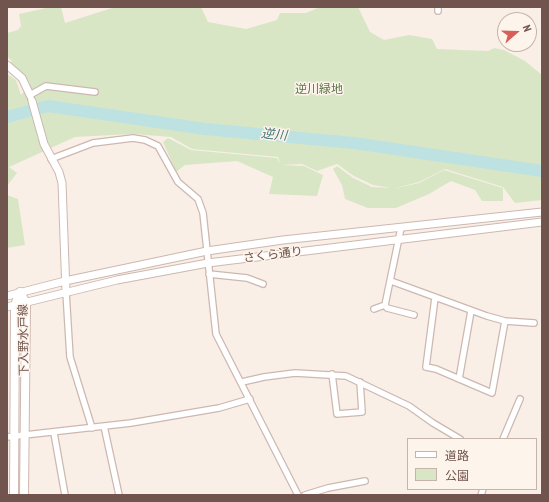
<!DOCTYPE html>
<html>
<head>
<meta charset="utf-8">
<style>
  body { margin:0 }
  #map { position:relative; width:549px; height:502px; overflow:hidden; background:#faefe6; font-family:"PT Sans Narrow","Noto Sans JP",sans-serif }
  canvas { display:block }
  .frame { position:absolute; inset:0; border:8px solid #71544d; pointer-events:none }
  .legend { position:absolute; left:407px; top:438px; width:130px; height:52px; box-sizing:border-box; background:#fdf4ec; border:1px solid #c5b4ac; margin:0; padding:5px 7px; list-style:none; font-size:12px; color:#71544d }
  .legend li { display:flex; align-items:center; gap:8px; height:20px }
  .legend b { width:20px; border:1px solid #c5b4ac }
  .north { position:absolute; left:497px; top:12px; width:40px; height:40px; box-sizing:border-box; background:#fdf4ec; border:1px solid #c5b4ac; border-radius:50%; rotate:70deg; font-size:11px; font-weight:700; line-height:16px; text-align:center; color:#71544d }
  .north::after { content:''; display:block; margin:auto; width:14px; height:18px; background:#d85f57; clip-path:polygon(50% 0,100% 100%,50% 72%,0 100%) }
</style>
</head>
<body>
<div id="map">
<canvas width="549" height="502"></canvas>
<div class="frame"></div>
<ul class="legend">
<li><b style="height:5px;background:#fff"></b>道路</li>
<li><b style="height:11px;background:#d8e6c6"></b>公園</li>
</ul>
<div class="north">N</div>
</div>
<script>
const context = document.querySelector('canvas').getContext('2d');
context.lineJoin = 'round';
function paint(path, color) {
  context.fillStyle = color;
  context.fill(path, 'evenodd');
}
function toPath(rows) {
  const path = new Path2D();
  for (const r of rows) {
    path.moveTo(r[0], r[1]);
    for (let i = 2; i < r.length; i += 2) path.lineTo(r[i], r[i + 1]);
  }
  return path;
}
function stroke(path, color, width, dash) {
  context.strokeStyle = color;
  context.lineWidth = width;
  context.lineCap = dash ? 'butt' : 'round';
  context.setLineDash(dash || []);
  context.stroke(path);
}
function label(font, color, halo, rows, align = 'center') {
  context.font = font + ' "PT Sans Narrow","Noto Sans JP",sans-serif';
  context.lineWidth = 3;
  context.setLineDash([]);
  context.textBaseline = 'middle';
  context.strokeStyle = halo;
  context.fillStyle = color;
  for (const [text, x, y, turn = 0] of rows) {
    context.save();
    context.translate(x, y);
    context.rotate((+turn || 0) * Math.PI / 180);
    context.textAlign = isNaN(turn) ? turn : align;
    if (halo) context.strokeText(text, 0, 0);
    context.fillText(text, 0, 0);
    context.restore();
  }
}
const green = toPath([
  [50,7,61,7,65,23,115,7,201,7,208,22,246,29,277,20,280,13,306,13,320,7,358,7,370,32,384,40,409,35,432,39,437,49,488,51,494,48,504,50,525,61,542,75,542,200,515,203,503,187,445,169,419,182,392,189,419,183,444,170,503,188,503,201,482,201,475,190,451,181,429,194,396,208,368,208,345,199,342,185,333,169,337,166,353,178,372,187,391,188,373,185,354,176,337,164,317,171,302,164,281,165,304,166,323,175,317,196,269,194,273,177,237,161,185,165,176,172,163,142,168,138,191,150,277,158,280,164,278,157,192,149,171,137,133,134,75,137,9,167,17,173,7,186,7,74,16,80,21,95,30,83,22,73,10,63,12,61,7,56,7,33,18,30,21,26,19,14],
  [7,195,18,199,25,245,7,248]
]);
const river = toPath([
  [7,117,48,106,205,129,354,143,542,171]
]);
const minor = toPath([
  [438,11,438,7],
  [31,99,30,95,46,86,95,92],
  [51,159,93,143,133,138,145,140,158,146,178,182,198,199,203,213,216,334,298,495],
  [209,274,247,278,263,284],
  [391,281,487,316,505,321,534,323],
  [66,292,70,357,92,428],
  [435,298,426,367,436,369,492,393,505,321],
  [385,305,387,308,414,315],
  [374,309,385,305,401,228],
  [332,374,337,414,362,412,360,382],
  [459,379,471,311],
  [242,382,264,377,295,373,346,376,409,406,433,423,460,439],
  [104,426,119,495],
  [54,433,65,495],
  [7,437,131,423,219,408,250,399],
  [503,439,520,399],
  [305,495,328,488,365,481],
  [481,495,483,489]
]);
const tertiary = toPath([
  [7,65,22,78,30,95],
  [32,101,44,144,59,172,62,183,66,292],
  [7,296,65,281,207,251,283,240,542,212],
  [7,307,117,280,208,263,542,222]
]);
const secondary = toPath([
  [20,292,26,303,24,495],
  [14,495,15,305,20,292]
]);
const parkNames = [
  ["逆川緑地",319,90]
];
const streetNames = [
  ["さくら通り",273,255,-7],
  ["下入野水戸線",24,340,-91]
];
const waterNames = [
  ["逆川",274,135,5]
];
paint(green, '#d8e6c6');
stroke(river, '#bde2e1', 12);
stroke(minor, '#cdb8b1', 8);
stroke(tertiary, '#cdb8b1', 9);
stroke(secondary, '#cfb7ae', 10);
stroke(minor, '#fff', 5.5);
stroke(tertiary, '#fff', 7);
stroke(secondary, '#fff', 8);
label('12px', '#5c7647', '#fdf4ec', parkNames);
label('12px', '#71544d', '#fdf4ec', streetNames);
label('italic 13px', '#427575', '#fdf4ec', waterNames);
</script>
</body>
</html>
